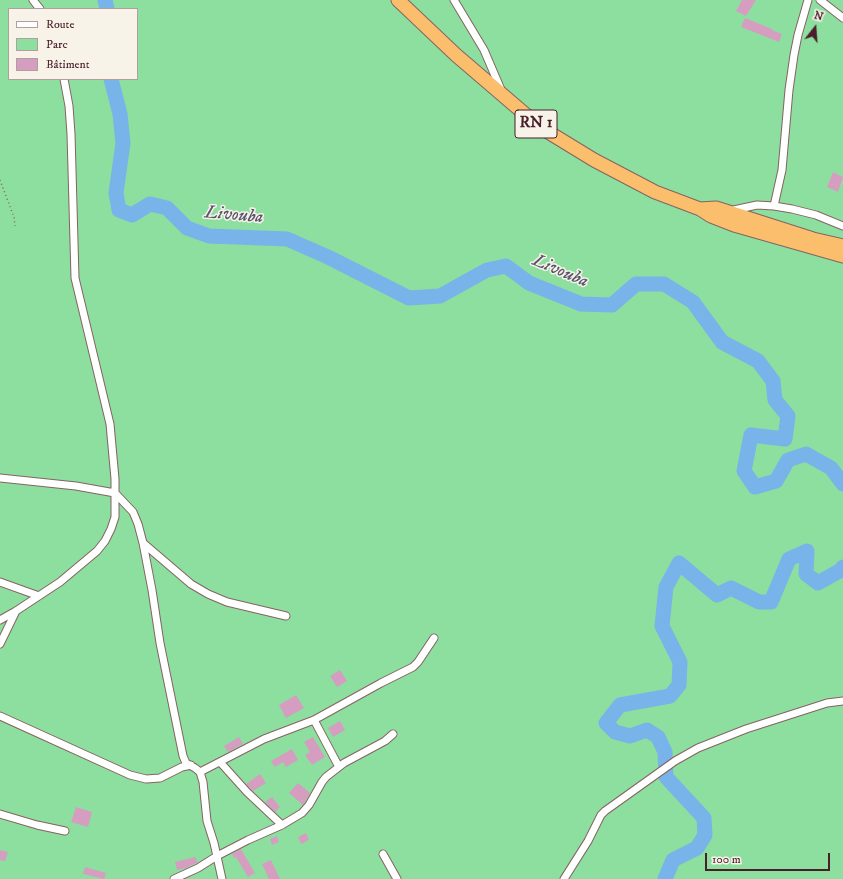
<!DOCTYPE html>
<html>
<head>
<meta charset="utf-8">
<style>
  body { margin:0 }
  #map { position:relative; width:843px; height:879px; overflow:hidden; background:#f3e1c6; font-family:"IM FELL DW Pica",serif }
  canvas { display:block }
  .legend { position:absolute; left:8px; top:8px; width:130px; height:72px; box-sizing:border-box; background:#f7f3e8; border:1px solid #b29e9c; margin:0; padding:5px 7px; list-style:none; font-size:12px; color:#4a1f2b }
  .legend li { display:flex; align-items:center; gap:8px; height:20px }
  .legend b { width:20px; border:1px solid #b29e9c }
  .north { position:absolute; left:795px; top:8px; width:40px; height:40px; -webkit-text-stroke:3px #f7f3e8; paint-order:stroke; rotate:17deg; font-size:11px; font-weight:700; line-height:16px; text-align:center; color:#4a1f2b }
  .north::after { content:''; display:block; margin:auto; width:14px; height:18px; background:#4a1f2b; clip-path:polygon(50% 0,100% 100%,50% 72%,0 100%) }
  .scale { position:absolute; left:705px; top:853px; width:125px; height:18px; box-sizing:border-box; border:2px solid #4a1f2b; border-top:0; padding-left:5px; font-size:12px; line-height:14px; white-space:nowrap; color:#4a1f2b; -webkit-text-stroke:3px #f7f3e8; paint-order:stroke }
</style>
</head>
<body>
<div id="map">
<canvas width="843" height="879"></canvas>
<ul class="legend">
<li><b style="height:5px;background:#fff"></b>Route</li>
<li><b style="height:11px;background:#8ddfa0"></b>Parc</li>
<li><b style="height:11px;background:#d59ec1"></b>Bâtiment</li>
</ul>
<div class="north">N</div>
<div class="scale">100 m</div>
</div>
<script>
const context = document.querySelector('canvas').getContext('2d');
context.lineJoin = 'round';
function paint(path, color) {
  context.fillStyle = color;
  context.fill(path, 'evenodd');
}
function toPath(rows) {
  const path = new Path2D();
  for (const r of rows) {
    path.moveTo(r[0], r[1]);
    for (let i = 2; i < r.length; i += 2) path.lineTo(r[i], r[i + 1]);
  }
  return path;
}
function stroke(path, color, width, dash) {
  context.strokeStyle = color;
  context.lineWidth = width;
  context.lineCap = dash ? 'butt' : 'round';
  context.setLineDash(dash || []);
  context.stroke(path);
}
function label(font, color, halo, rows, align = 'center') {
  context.font = font + ' "IM FELL DW Pica",serif';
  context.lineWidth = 3;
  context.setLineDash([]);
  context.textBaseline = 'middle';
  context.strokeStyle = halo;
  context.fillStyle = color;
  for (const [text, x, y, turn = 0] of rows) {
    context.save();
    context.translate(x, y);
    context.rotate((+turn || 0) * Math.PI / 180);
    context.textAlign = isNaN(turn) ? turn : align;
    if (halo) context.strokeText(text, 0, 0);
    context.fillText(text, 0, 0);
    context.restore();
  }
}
const green = toPath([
  [0,0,843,0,843,879,0,879],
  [9,9,137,9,137,79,9,79]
]);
const river = toPath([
  [105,0,107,9],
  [111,79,120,114,123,143,116,193,119,210,132,215,150,204,167,208,187,228,209,236,287,239,328,257,409,298,440,296,487,270,506,266,529,283,581,304,612,305,636,284,664,284,693,302,722,342,758,361,773,381,775,400,788,416,785,439,751,435,744,471,755,487,776,481,788,460,806,454,831,468,843,484],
  [665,879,673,860,697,848,705,835,704,818,666,777,665,752,658,737,647,730,630,736,615,732,606,723,620,705,670,696,679,685,680,662,662,626,666,587,679,563,717,595,731,588,759,602,771,602,789,559,807,551,806,574,818,583,841,570,843,567]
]);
const building = toPath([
  [742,0,756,0,746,16,736,11],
  [745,18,772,29,772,30,782,34,779,42,741,27],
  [833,172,843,177,838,192,827,187],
  [340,670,347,681,337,687,330,676],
  [296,695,304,708,286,718,279,705],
  [340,721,345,730,333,737,328,728],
  [239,737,243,744,228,752,224,746],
  [313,737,325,757,312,765,305,755,310,752,304,742],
  [292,749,298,760,286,767,283,762,275,767,271,761],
  [260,774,266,783,253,791,246,784],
  [298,783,310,793,303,805,289,793],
  [272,797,280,807,275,812,265,802],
  [76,807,92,812,88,827,71,822],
  [306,833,309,840,301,844,298,837],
  [277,836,279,842,272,845,270,839],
  [241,849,255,873,248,877,236,857,234,858,232,854],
  [0,850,8,852,5,861,0,860],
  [195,857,198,862,186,868,177,870,175,862],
  [271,860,280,879,269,879,262,864],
  [85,867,106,873,104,879,83,874]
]);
const path = toPath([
  [0,180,14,217,15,226]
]);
const street = toPath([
  [33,0,40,9],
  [454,0,484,50,502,92],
  [820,0,843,18],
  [774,206,782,170,789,90,794,55,798,35,808,0],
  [729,211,757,205,774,206,792,209,816,215,843,226],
  [0,478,76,486,115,493,133,512,138,524,143,543,152,590,160,643,183,756,186,763,195,768,200,772,203,782,207,821,214,843,222,879],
  [143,543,191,584,208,594,227,602,286,616],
  [0,582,39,596],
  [0,620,16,611,60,582,97,551,105,541,111,529,115,517,115,479,110,424,75,278,71,134,69,106,64,79],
  [0,644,16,611],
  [0,716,130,775,146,779,160,778,182,767,191,765],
  [314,720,339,767],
  [220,762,247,792,282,825],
  [200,772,264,739,314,720,381,683,413,667,418,662,434,638],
  [0,814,37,825,65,831],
  [383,854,397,879],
  [174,879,198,868,217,856,248,840,282,825,302,813,309,805,322,782,326,777,344,763,385,741,393,734],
  [564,879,588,841,601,815,605,811,675,761,698,748,746,729,827,703,843,701]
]);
const highway = toPath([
  [398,0,456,55,540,127,594,160,655,192,700,209,711,216,734,225,843,256],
  [700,209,716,208,813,239,843,246]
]);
const shields = [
  [536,124,42]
];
const shieldNames = [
  ["RN 1",536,124]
];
const waterNames = [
  ["Livouba",234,216,5],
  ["Livouba",560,272,23]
];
paint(green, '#8ddfa0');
stroke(river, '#78b3e9', 15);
paint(building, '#d59ec1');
stroke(street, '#856361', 9);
stroke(highway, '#856361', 15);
stroke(path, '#856361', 1.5, [1, 3]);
stroke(street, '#fff', 7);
stroke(highway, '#fabe6d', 13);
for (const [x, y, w] of shields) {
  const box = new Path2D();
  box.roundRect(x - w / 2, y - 14, w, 28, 3);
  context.fillStyle = '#f7f3e8';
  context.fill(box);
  stroke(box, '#4a1f2b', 1);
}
label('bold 16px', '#4a1f2b', null, shieldNames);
label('italic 18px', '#5a536e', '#f7f3e8', waterNames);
</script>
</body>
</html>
